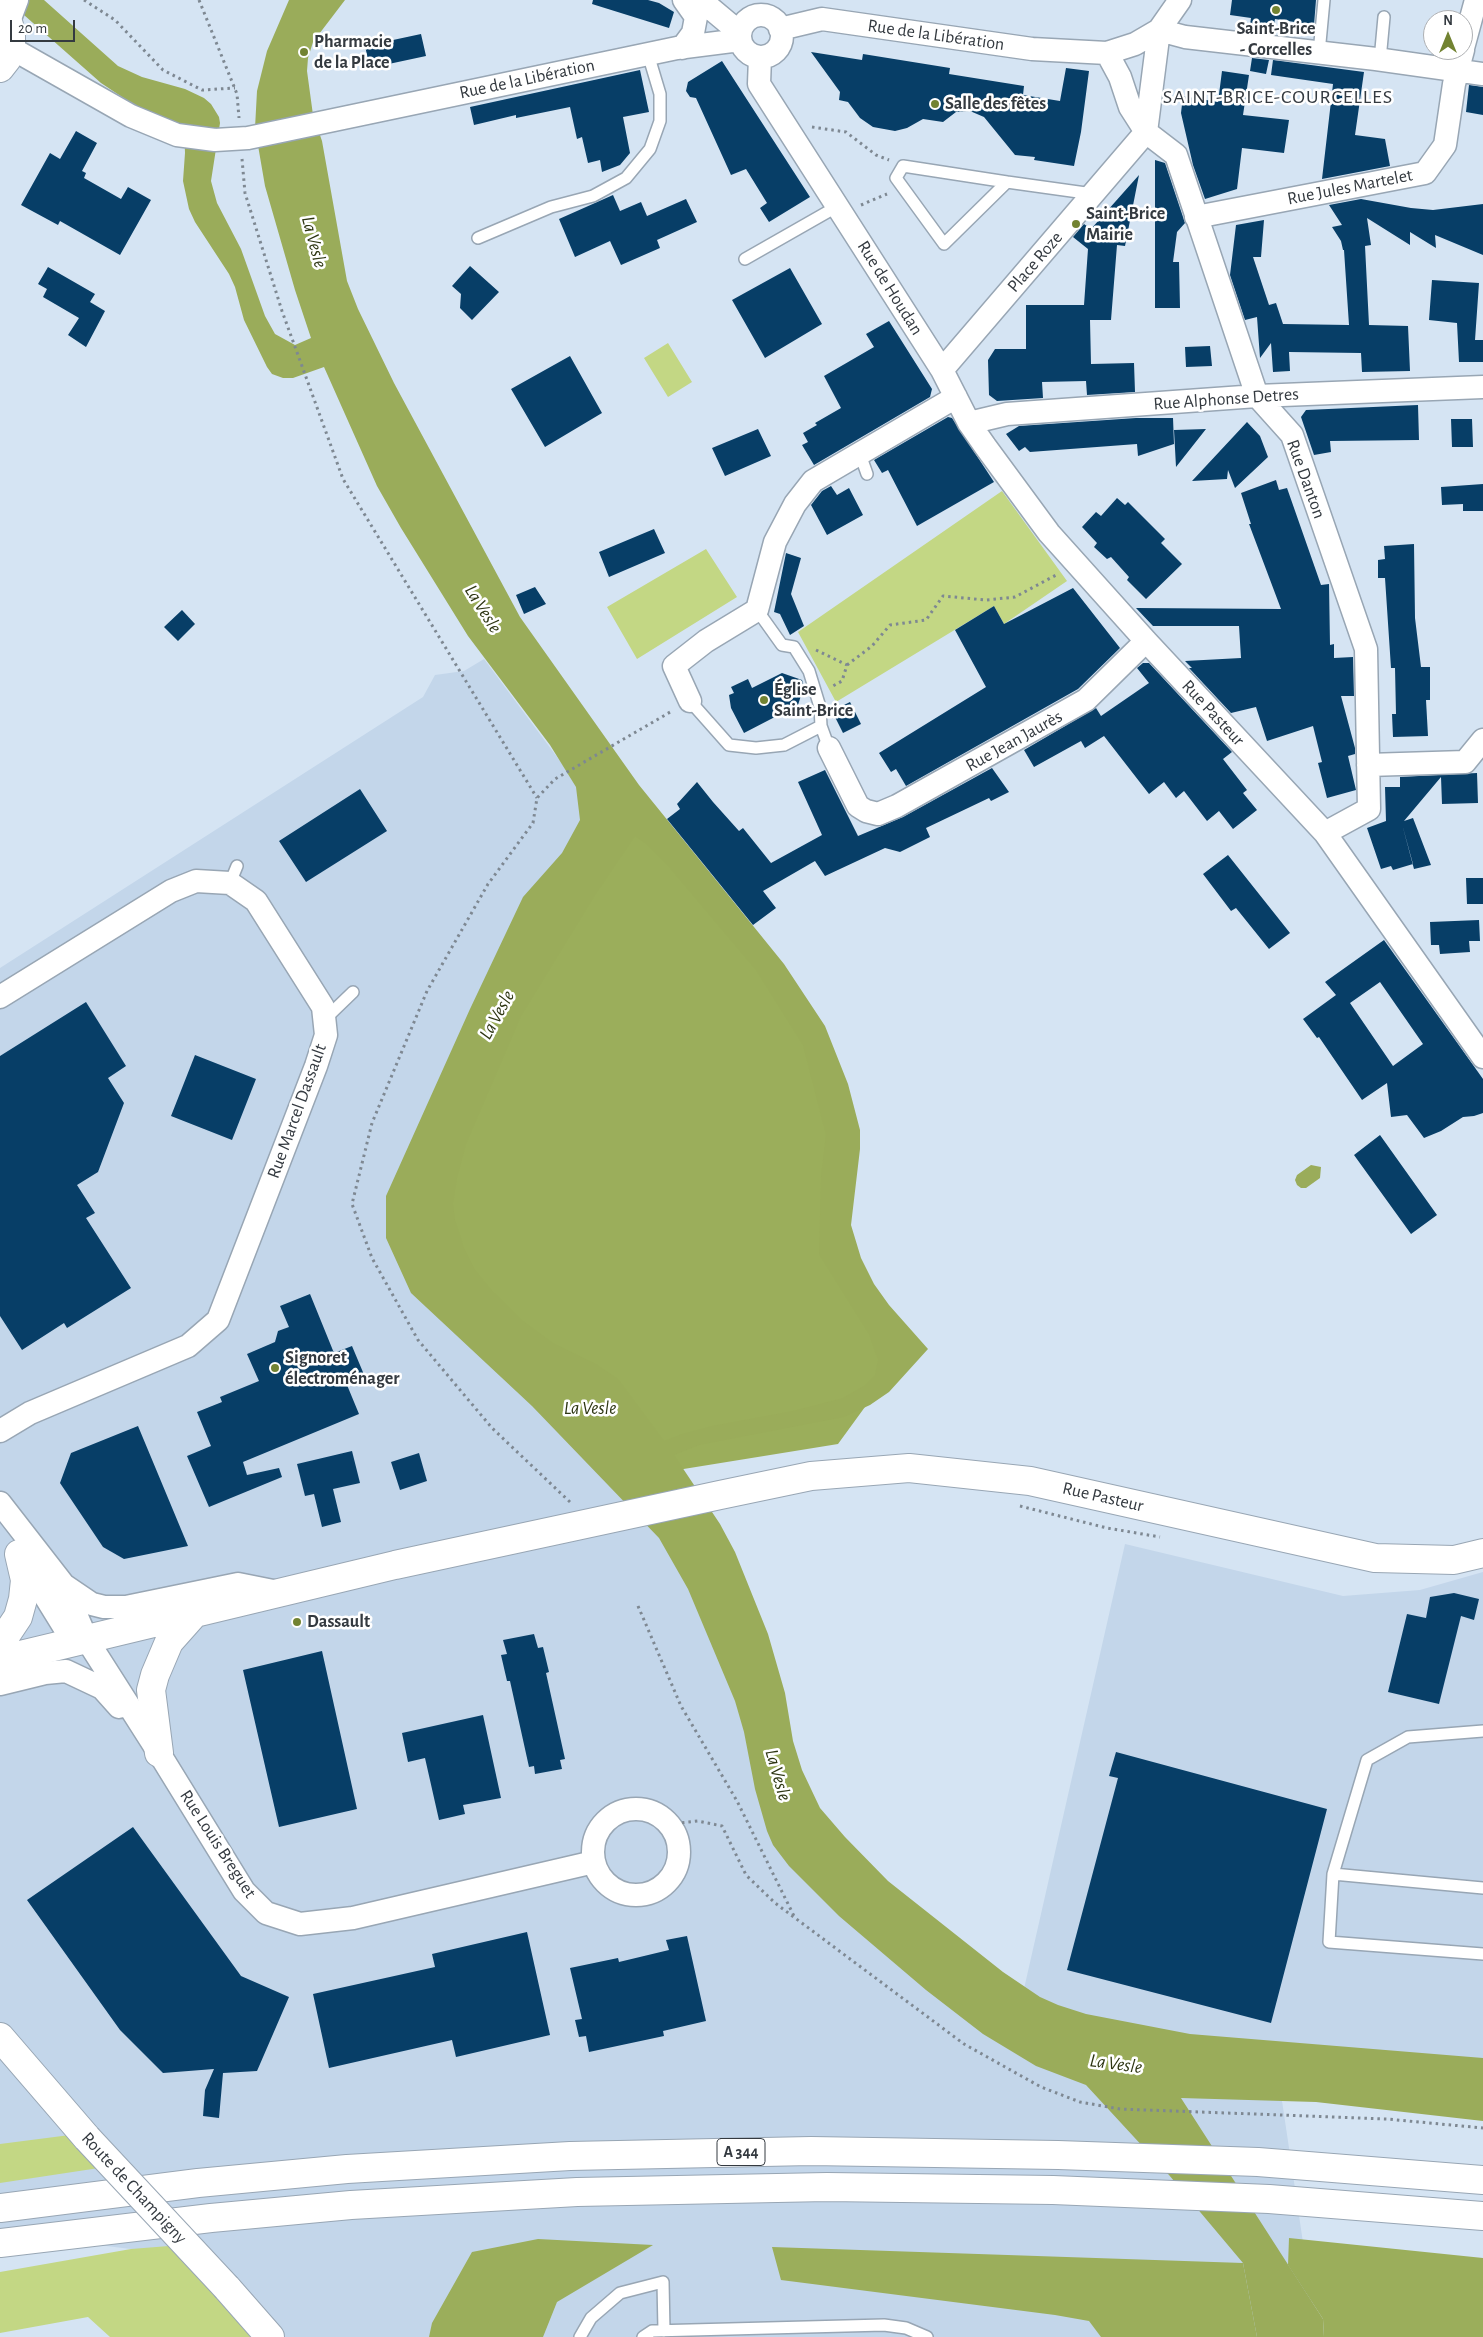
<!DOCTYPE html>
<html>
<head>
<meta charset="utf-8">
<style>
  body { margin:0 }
  #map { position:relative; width:1483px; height:2337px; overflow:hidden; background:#d5e4f3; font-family:"Alegreya Sans",sans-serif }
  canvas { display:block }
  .north { position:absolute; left:1423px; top:10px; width:50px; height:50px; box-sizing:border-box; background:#fff; border:1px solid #aeb0b3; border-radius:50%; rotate:0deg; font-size:14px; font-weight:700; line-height:20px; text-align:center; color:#343a40 }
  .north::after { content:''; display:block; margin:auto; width:18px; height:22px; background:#728332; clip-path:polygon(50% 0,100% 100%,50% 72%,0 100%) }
  .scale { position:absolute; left:10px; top:20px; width:65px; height:22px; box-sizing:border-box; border:2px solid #343a40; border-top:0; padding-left:6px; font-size:15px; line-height:18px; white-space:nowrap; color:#343a40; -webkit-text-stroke:4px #fff; paint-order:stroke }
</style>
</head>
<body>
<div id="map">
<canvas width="1483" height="2337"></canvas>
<div class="north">N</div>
<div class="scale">20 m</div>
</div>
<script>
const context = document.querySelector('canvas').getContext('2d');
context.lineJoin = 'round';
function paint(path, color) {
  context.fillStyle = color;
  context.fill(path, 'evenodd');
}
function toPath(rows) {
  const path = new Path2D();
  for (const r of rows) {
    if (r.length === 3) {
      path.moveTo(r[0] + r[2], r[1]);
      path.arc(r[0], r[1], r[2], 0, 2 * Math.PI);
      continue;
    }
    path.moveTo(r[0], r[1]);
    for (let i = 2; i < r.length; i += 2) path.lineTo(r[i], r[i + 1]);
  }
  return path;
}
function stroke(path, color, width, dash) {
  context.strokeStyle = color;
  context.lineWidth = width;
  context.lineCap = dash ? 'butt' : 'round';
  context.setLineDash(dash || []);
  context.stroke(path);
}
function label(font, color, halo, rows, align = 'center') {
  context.font = font + ' "Alegreya Sans",sans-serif';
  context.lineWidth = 5;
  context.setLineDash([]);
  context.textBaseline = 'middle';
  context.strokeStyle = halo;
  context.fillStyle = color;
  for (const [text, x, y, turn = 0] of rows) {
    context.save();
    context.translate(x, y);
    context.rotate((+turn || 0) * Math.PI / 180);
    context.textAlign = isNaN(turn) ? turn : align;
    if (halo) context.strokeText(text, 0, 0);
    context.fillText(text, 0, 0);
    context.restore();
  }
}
const built = toPath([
  [484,659,595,808,397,1217,739,1614,816,1835,1021,2002,1125,1544,1343,1596,1420,1590,1483,1572,1483,2086,1277,2067,1317,2337,229,2337,131,2249,0,2233,0,968,423,697,435,675,464,671]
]);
const green = toPath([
  [668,343,692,382,668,397,644,358],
  [1002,491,1067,581,1004,624,994,606,836,702,798,632],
  [706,549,737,597,637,659,607,607],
  [70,2135,99,2168,0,2183,0,2144],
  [169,2246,253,2337,110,2337,88,2317,0,2333,0,2272,131,2249]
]);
const forest = toPath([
  [595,808,653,813,812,1032,846,1177,840,1250,897,1363,838,1444,628,1478,397,1217],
  [1289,2238,1483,2258,1483,2337,1324,2337,1323,2319,1288,2265],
  [538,2239,653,2245,557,2302,543,2337,429,2337,432,2323,472,2252],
  [772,2247,1243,2263,1257,2337,1101,2337,1089,2321,1055,2315,781,2280]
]);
const water = toPath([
  [7,0,44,0,118,66,142,77,185,89,204,98,211,104,219,117,220,123,211,181,217,203,241,249,265,316,275,334,295,345,311,338,295,290,265,186,255,128,257,91,267,51,289,0,345,0,313,42,308,58,307,71,313,115,322,141,347,281,358,309,394,383,520,617,639,785,784,964,825,1026,848,1084,860,1130,860,1149,851,1225,861,1258,874,1284,889,1305,928,1349,889,1392,870,1405,844,1417,699,1445,674,1455,720,1524,735,1552,768,1634,785,1693,793,1741,802,1770,820,1808,845,1837,888,1881,1003,1972,1040,1997,1058,2005,1086,2014,1190,2034,1483,2058,1483,2121,1316,2102,1181,2098,1323,2319,1324,2337,1257,2337,1243,2263,1169,2175,1086,2085,1036,2066,983,2034,926,1990,839,1916,789,1866,773,1845,767,1831,755,1789,744,1732,735,1701,688,1589,659,1538,532,1406,411,1293,386,1238,386,1196,470,1009,523,897,562,853,580,820,576,787,550,745,468,636,401,528,377,486,324,367,293,378,283,378,272,374,267,367,244,320,235,287,229,274,195,222,189,209,183,181,185,153,184,127,137,107,101,83],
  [635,836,645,843,670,868,756,970,803,1045,826,1135,821,1177,819,1254,869,1334,878,1360,875,1375,864,1386,843,1398,793,1411,712,1426,682,1434,664,1441,618,1379,596,1364,553,1343,523,1321,492,1291,475,1270,464,1248,455,1220,453,1204,457,1178,466,1144,521,1016,595,895],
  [1311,1165,1321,1167,1320,1178,1306,1188,1301,1188,1297,1185,1295,1180,1297,1175]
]);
const building = toPath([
  [593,0,648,0,659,3,674,12,669,28,592,4],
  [1232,0,1316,0,1314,25,1275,19,1272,34,1255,32,1256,25,1250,25,1251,18,1230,15],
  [421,34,426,56,370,68,365,46],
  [811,52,862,60,863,54,950,68,949,74,1024,86,1023,95,1060,101,1066,68,1089,71,1081,132,1074,166,1034,160,1035,157,1015,155,984,117,970,111,956,112,943,122,923,119,907,128,895,131,873,127,860,118,848,102,839,100,840,92],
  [1252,58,1269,60,1266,74,1250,71],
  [1273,60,1364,72,1355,135,1385,139,1390,166,1322,179,1333,84,1271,75],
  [722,61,810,197,769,222,760,208,767,203,746,169,731,175,696,98,690,97,686,91,688,82],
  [640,70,649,112,623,117,630,153,620,165,602,172,600,160,588,163,582,137,577,139,570,107,516,118,516,115,474,125,470,107],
  [1222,71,1249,75,1243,115,1289,120,1284,153,1242,148,1237,189,1205,199,1193,165,1181,113,1183,96,1218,102],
  [1469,85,1483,87,1483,115,1466,112],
  [76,131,97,143,82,171,86,173,84,178,121,199,128,187,151,200,120,255,60,221,58,225,21,205,50,153,60,159],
  [1155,160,1165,163,1185,223,1177,232,1173,262,1179,262,1180,308,1155,308],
  [1139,175,1125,246,1117,245,1111,320,1090,320,1091,364,1134,363,1135,392,1087,395,1086,381,1042,382,1043,398,997,401,989,395,988,360,995,349,1026,349,1026,305,1084,305,1088,249,1073,237,1084,224,1091,229],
  [613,195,620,211,641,202,647,216,686,199,697,222,657,240,660,248,621,265,610,241,575,257,559,219],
  [1361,199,1411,208,1433,210,1483,204,1483,255,1435,235,1436,248,1410,232,1410,245,1367,218,1371,245,1365,246,1369,325,1408,326,1410,371,1362,372,1361,353,1289,352,1290,371,1273,372,1271,343,1260,358,1257,317,1245,320,1230,275,1236,225,1264,220,1261,257,1253,257,1269,305,1276,303,1283,324,1349,325,1344,250,1343,250,1341,241,1332,227,1342,225,1329,205],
  [470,266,499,292,472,320,460,308,461,294,452,286],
  [48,267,95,294,90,302,105,311,86,347,68,335,79,318,43,297,47,289,38,284],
  [790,268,822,324,765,358,732,300],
  [1432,280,1479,283,1475,340,1483,340,1483,362,1459,362,1457,323,1429,320],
  [889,321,932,389,930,397,814,465,802,445,808,442,803,433,817,425,815,423,841,408,824,376,874,347,866,334],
  [1210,346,1212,366,1186,367,1185,347],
  [570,356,602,413,545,447,511,389],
  [1418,405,1419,440,1330,441,1331,452,1314,455,1301,417,1306,410],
  [948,417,952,418,994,482,917,526,888,470,882,473,874,460],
  [1136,418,1173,418,1174,444,1138,456,1137,444,1030,452,1025,447,1019,451,1006,434,1019,426],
  [1451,419,1472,419,1473,447,1452,447],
  [1247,422,1260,436,1268,457,1235,488,1228,470,1227,479,1192,481],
  [758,429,771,456,725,476,712,448],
  [1206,429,1176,467,1174,430],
  [1276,480,1279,490,1287,488,1321,585,1329,584,1330,645,1334,644,1334,658,1353,657,1354,696,1341,696,1355,748,1355,754,1348,756,1356,790,1327,798,1318,763,1322,762,1313,726,1267,741,1256,707,1231,713,1189,668,1192,668,1185,661,1241,658,1239,626,1153,626,1136,608,1281,609,1249,524,1251,524,1241,493],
  [1483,484,1483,511,1463,511,1463,504,1442,505,1441,487],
  [831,486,837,495,849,488,863,515,827,535,811,505,822,491],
  [1117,498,1125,505,1128,502,1165,539,1161,543,1182,564,1146,599,1127,580,1129,577,1111,557,1107,559,1094,547,1097,543,1082,527,1096,512,1101,516],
  [654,529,665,553,609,577,599,552],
  [1414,544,1415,618,1421,667,1430,667,1430,700,1426,700,1428,736,1393,737,1392,714,1396,714,1395,668,1391,668,1385,578,1378,578,1378,560,1385,559,1384,546],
  [786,553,801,558,791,594,804,626,790,635,780,614,774,612],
  [535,587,546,604,524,614,516,595],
  [1073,588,1120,648,1078,689,906,786,896,769,891,772,879,753,986,687,955,630,994,606,1004,624],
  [182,610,195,624,178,641,164,627],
  [1143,663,1149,663,1232,752,1223,759,1247,790,1243,793,1257,810,1233,829,1219,811,1207,821,1184,791,1176,798,1164,782,1149,794,1104,736,1085,748,1081,741,1034,767,1024,750,1096,708,1101,716,1149,683,1137,668],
  [782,673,802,680,804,686,798,705,744,733,731,708,729,695,734,693,731,687,748,679,752,688],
  [850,702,861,724,843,733,832,711],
  [992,768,1009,792,991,801,989,798,926,828,930,837,900,852,885,848,825,876,815,861,763,891,776,908,753,925,667,819,680,809,677,804,697,782,713,802,739,831,743,828,771,863,822,835,798,782,825,770,858,836,903,817],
  [1477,773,1478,803,1442,804,1441,777,1404,821,1413,818,1431,865,1414,869,1402,824,1413,864,1393,870,1391,866,1381,869,1367,828,1386,821,1385,787,1400,787,1400,777],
  [360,789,387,831,306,882,279,841],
  [1228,855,1290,933,1269,949,1236,908,1231,911,1203,874],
  [1466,878,1483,878,1483,904,1467,904],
  [1479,920,1480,941,1469,941,1470,952,1440,954,1439,945,1431,945,1430,922],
  [1384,940,1483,1079,1483,1113,1474,1116,1463,1117,1441,1131,1424,1138,1407,1115,1391,1117,1387,1083,1362,1100,1319,1037,1317,1038,1303,1019,1336,995,1325,982],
  [1380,982,1423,1044,1393,1066,1350,1003],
  [86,1002,126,1066,108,1078,124,1103,98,1172,77,1185,95,1213,86,1218,131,1288,67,1328,64,1323,22,1350,0,1316,0,1056],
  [195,1055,256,1079,232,1140,171,1116],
  [1380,1135,1437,1215,1411,1234,1354,1155],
  [310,1294,334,1353,352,1346,365,1377,347,1385,359,1414,243,1462,247,1475,279,1468,282,1477,209,1507,187,1456,211,1446,197,1412,222,1402,220,1397,259,1381,247,1354,275,1342,278,1331,289,1327,280,1306],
  [138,1426,188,1546,124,1559,103,1547,60,1483,71,1453],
  [352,1451,360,1483,333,1489,341,1522,322,1527,314,1494,305,1496,297,1464],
  [419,1453,427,1481,400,1490,391,1462],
  [1454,1593,1479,1599,1474,1620,1461,1616,1439,1704,1388,1692,1407,1614,1426,1618,1430,1597],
  [534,1634,538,1648,543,1647,549,1672,546,1673,565,1759,560,1760,562,1769,535,1774,534,1766,529,1767,510,1681,507,1681,501,1655,507,1654,503,1640],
  [322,1651,357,1809,279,1827,243,1670],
  [483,1715,501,1798,463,1805,465,1814,439,1820,425,1758,408,1762,402,1733],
  [1116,1752,1327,1809,1271,2023,1067,1970,1118,1778,1109,1776],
  [133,1827,241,1976,289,1997,257,2071,223,2073,219,2118,203,2116,205,2090,214,2069,163,2073,120,2030,27,1900],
  [527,1932,550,2035,456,2057,452,2040,329,2068,313,1994,435,1967,432,1954],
  [687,1936,706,2021,663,2031,664,2036,589,2052,586,2036,579,2037,575,2020,582,2019,570,1968,618,1958,619,1962,669,1950,666,1940]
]);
const path = toPath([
  [84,0,115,20,163,70,202,90,235,88],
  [199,0,237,94,239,118],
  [812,127,846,132,876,155,889,160],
  [242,159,245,193,282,311,343,479,537,798],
  [861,205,887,194],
  [816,650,847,665,842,681,831,687],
  [847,665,872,646,890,625,926,620,943,596,986,600,1015,597,1058,574],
  [570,1502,492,1428,418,1340,372,1258,352,1204,372,1123,427,991,488,884,533,823,537,798,555,779,672,711],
  [1020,1506,1107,1528,1160,1537],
  [638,1606,681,1706,737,1801,795,1918],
  [669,1824,698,1821,722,1826,746,1875,775,1903,964,2044,1041,2087,1080,2102,1120,2109,1387,2119,1483,2128]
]);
const service = toPath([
  [1319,53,1324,0],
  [1380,60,1384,17],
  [903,166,1007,182,944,244,896,178,903,166],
  [1007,182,1093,194],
  [478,238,551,207,593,196,626,178,650,149,660,121,660,94,648,54],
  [745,259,838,206],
  [860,454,867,474],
  [757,610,782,645,794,647,809,671,820,707,821,726,829,748],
  [690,701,729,745,756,748,784,745,821,726],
  [230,883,237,866],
  [324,1020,353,992],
  [1483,1731,1408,1737,1367,1760,1333,1874,1483,1888],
  [1333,1874,1329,1942,1483,1954],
  [580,2337,591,2318,620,2293,663,2282,664,2331],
  [643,2337,652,2331,884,2325,906,2328,927,2337]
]);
const minor = toPath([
  [688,0,709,7,740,33],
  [761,36,21],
  [8,24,17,0],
  [780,29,822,19,1032,49,1107,53,1135,44,1159,30,1180,0],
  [1159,30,1185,37,1376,59,1483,74],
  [11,48,131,116,177,135,215,140,248,138,677,48,740,40],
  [682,48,693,33,696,17,684,0],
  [1463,48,1476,0],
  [1107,53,1120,77,1130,107,1146,132,1176,155,1257,396,1292,435,1366,649,1369,809,1325,833],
  [760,57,759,84,942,370,969,423,985,446,1049,533,1146,641,1325,833,1483,1057],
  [1146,132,1159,30],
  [1196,217,1425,173,1445,145,1454,84,1463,50],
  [942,370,1146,132],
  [969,423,1007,414,1257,396,1483,387],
  [690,701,674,666,706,641,757,610,775,542,795,504,813,481,956,397],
  [829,748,858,806,866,811,878,814,897,806,1086,700,1146,641],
  [1368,765,1465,762,1483,740],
  [0,997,171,891,196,881,230,883,256,901,323,1007,326,1035,316,1066,218,1320,188,1346,30,1413,0,1431],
  [0,1503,63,1584,87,1640,159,1753,244,1891,266,1913,300,1924,353,1918,594,1862],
  [22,1559,64,1627,71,1633,87,1640],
  [64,1585,92,1604,104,1607,126,1607,238,1584,278,1592],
  [0,1684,45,1673,66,1671,102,1688,119,1707],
  [636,1852,43]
]);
const tertiary = toPath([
  [0,13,9,25,11,36,11,48,7,59,0,68],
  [0,1644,18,1617,23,1599,25,1580,19,1554],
  [0,1660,395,1565,720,1495,811,1476,909,1468,1030,1481,1375,1558,1454,1560,1483,1553],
  [159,1753,151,1690,155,1675,169,1642,193,1615],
  [0,2037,87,2138],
  [227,2288,270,2337]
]);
const motorway = toPath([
  [0,2208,198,2183,347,2169,570,2156,811,2151,1058,2155,1258,2162,1483,2180],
  [0,2243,211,2218,351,2205,577,2192,827,2187,1053,2190,1269,2199,1483,2216]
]);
const tertiaryBridge = toPath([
  [87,2138,227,2288]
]);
const markers = [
  [1276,10,5,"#728332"],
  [304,52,5,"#728332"],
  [935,104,5,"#728332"],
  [1076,224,5,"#728332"],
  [764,700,5,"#728332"],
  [275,1368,5,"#728332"],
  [297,1622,5,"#728332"]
];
const shields = [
  [741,2152,48]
];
const shieldNames = [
  ["A 344",741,2152]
];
const poiNames = [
  ["Saint-Brice",1276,29,"center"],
  ["- Corcelles",1276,50,"center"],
  ["Pharmacie",314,42],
  ["de la Place",314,63],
  ["Salle des fêtes",945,104],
  ["Saint-Brice",1086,214],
  ["Mairie",1086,235],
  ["Église",774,690],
  ["Saint-Brice",774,711],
  ["Signoret",285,1358],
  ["électroménager",285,1379],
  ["Dassault",307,1622]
];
const streetNames = [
  ["Rue de la Libération",936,35,8],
  ["Rue de la Libération",527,79,-12],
  ["Rue Jules Martelet",1350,187,-11],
  ["Place Roze",1035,262,-49],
  ["Rue de Houdan",890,288,58],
  ["Rue Alphonse Detres",1226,399,-4],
  ["Rue Danton",1306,479,70],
  ["Rue Pasteur",1213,713,47],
  ["Rue Jean Jaurès",1014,741,-29],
  ["Rue Marcel Dassault",297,1111,-70],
  ["Rue Pasteur",1103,1497,13],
  ["Rue Louis Breguet",218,1844,57],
  ["Route de Champigny",134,2188,47]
];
const waterNames = [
  ["La Vesle",314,242,75],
  ["La Vesle",483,609,58],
  ["La Vesle",497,1015,-61],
  ["La Vesle",590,1408],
  ["La Vesle",778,1775,74],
  ["La Vesle",1116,2064,8]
];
const quarterNames = [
  ["SAINT-BRICE-COURCELLES",1278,97]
];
paint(built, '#c3d6ea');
paint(green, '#c3d784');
paint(forest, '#9bae5b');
paint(water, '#9aac5a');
paint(building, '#073e67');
stroke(service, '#98a6b4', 14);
stroke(minor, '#98a6b4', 25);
stroke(tertiary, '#98a6b4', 30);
stroke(motorway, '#98a6b4', 30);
stroke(path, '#7e8892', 3, [2.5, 4]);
stroke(service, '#fff', 11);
stroke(minor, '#fff', 22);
stroke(tertiary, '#fff', 28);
stroke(motorway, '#fff', 28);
stroke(tertiaryBridge, '#98a6b4', 30, []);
stroke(tertiaryBridge, '#fff', 28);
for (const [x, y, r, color] of markers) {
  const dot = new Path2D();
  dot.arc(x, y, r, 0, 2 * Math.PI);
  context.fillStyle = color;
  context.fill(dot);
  stroke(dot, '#fff', 2);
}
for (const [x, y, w] of shields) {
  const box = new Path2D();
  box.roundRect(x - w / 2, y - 13.5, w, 27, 4);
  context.fillStyle = '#fff';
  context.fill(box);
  stroke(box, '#343a40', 1);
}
label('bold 16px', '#343a40', null, shieldNames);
label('bold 18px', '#343a40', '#fff', poiNames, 'left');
label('18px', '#343a40', '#fff', streetNames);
label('italic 19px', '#2e3613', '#fff', waterNames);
context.letterSpacing = '1px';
label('20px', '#343a40', '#fff', quarterNames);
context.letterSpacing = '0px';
</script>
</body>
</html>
